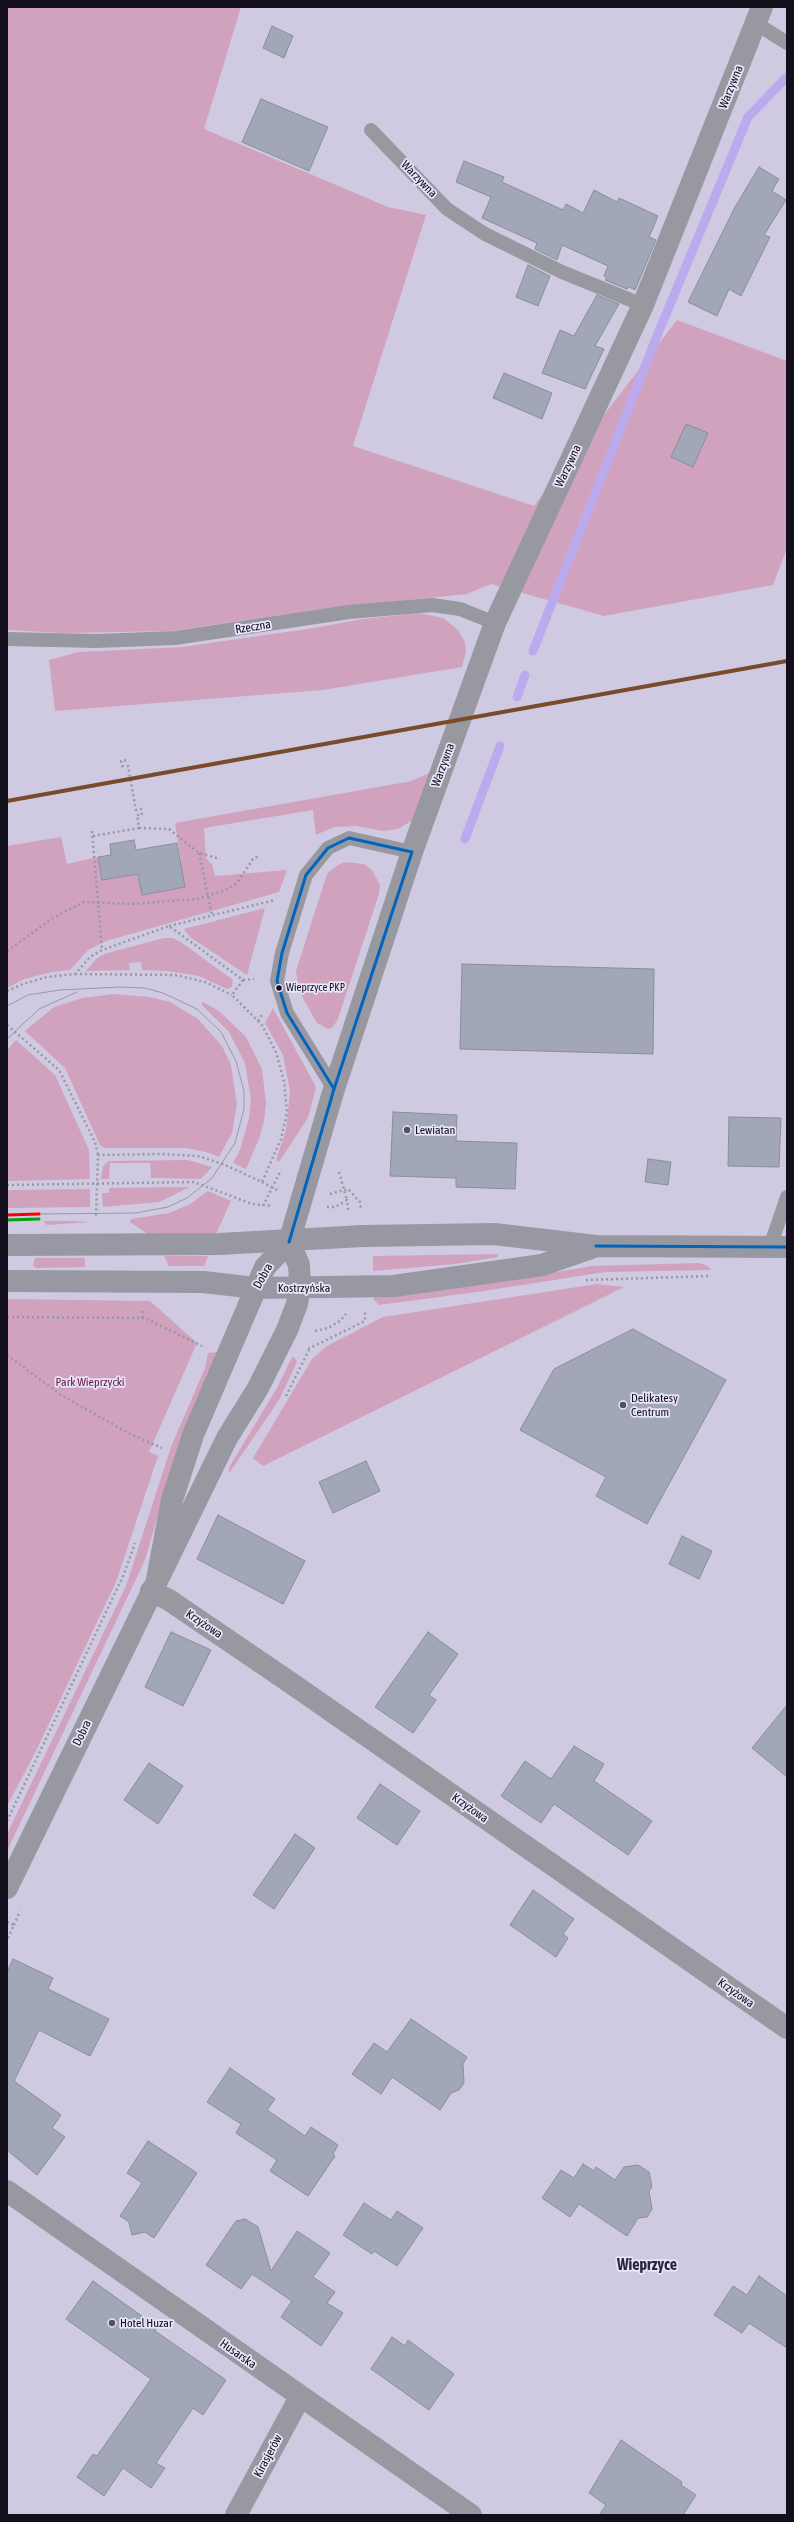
<!DOCTYPE html>
<html>
<head>
<meta charset="utf-8">
<style>
  body { margin:0 }
  #map { position:relative; width:794px; height:2522px; overflow:hidden; background:#cfcae1; font-family:"Asap Condensed",sans-serif }
  canvas { display:block }
  .frame { position:absolute; inset:0; border:8px solid #120e1c; pointer-events:none }
</style>
</head>
<body>
<div id="map">
<canvas width="794" height="2522"></canvas>
<div class="frame"></div>
</div>
<script>
const context = document.querySelector('canvas').getContext('2d');
context.lineJoin = 'round';
function paint(path, color) {
  context.fillStyle = color;
  context.fill(path, 'evenodd');
}
function toPath(rows) {
  const path = new Path2D();
  for (const r of rows) {
    path.moveTo(r[0], r[1]);
    for (let i = 2; i < r.length; i += 2) path.lineTo(r[i], r[i + 1]);
  }
  return path;
}
function stroke(path, color, width, dash) {
  context.strokeStyle = color;
  context.lineWidth = width;
  context.lineCap = dash ? 'butt' : 'round';
  context.setLineDash(dash || []);
  context.stroke(path);
}
function label(font, color, halo, rows, align = 'center') {
  context.font = font + ' "Asap Condensed",sans-serif';
  context.lineWidth = 3.5;
  context.setLineDash([]);
  context.textBaseline = 'middle';
  context.strokeStyle = halo;
  context.fillStyle = color;
  for (const [text, x, y, turn = 0] of rows) {
    context.save();
    context.translate(x, y);
    context.rotate((+turn || 0) * Math.PI / 180);
    context.textAlign = isNaN(turn) ? turn : align;
    if (halo) context.strokeText(text, 0, 0);
    context.fillText(text, 0, 0);
    context.restore();
  }
}
const green = toPath([
  [7,7,241,7,204,129,388,207,426,215,353,446,534,506,677,320,787,361,787,548,773,585,604,616,491,584,467,594,322,609,170,631,64,633,7,630],
  [419,613,443,618,458,630,465,643,466,652,462,667,323,690,55,711,49,660,78,652,182,647,314,628,363,619],
  [433,771,413,820,398,829,383,831,356,826,334,827,316,835,313,810,204,828,206,858,212,864,215,876,287,870,279,892,106,941,88,950,70,970,52,972,24,979,7,988,7,846,61,837,67,864,98,857,102,880,138,874,143,895,185,887,175,823,412,781],
  [345,862,364,864,372,870,380,885,379,894,338,1019,332,1028,328,1029,317,1023,300,993,296,971,327,874,336,866],
  [265,908,247,975,190,937,184,929],
  [164,938,173,938,181,942,233,980,232,987,227,989,199,976,167,971,142,970,141,962,129,963,130,970,86,971,96,959,104,954],
  [114,994,149,997,170,1002,198,1019,222,1046,231,1065,237,1104,232,1133,219,1157,210,1153,186,1148,105,1148,100,1145,65,1068,25,1031,54,1007,82,998],
  [203,1002,219,1011,246,1037,262,1069,266,1103,264,1121,259,1139,246,1169,233,1163,240,1150,249,1118,251,1100,245,1063,229,1032,201,1004],
  [273,1008,316,1087,308,1118,279,1162,276,1160,286,1130,290,1091,283,1055,265,1023],
  [16,1040,55,1075,89,1150,90,1179,7,1181,7,1050],
  [188,1160,212,1167,201,1179,151,1178,150,1163,110,1163,109,1179,101,1179,103,1166,109,1161],
  [190,1187,159,1202,103,1207,102,1193,109,1193,109,1188],
  [90,1189,90,1207,7,1208,7,1190],
  [208,1191,231,1201,216,1234,149,1235,130,1222,131,1219,169,1213,190,1204],
  [43,1221,68,1221,91,1222,47,1225],
  [498,1254,498,1257,455,1264,373,1271,373,1256],
  [164,1256,208,1256,204,1266,169,1266],
  [35,1258,85,1258,85,1267,37,1268,33,1266],
  [699,1263,708,1266,711,1270,605,1272,477,1292,379,1305,374,1300,374,1295,539,1275,592,1266],
  [597,1284,624,1287,263,1466,253,1458,312,1359,327,1346,383,1317],
  [7,1299,150,1301,197,1343,149,1452,158,1456,116,1582,36,1751,7,1806],
  [219,1352,170,1474,145,1560,7,1851,7,1834,126,1586,171,1447,205,1368,208,1353],
  [292,1357,295,1358,297,1362,279,1400,230,1472,228,1471,231,1464,277,1388]
]);
const stream = toPath([
  [533,651,657,336,748,117,787,77],
  [517,697,525,675],
  [465,839,500,746]
]);
const building = toPath([
  [272,26,293,36,284,58,263,48,272,26],
  [261,99,328,127,309,171,242,142,261,99],
  [464,161,504,177,502,182,563,210,566,204,583,213,594,190,617,202,619,198,658,216,649,237,656,240,635,290,629,287,627,289,605,280,607,278,604,276,608,266,562,245,557,260,535,249,537,243,482,218,491,197,456,182,464,161],
  [759,167,779,179,772,191,786,200,764,235,770,237,741,296,729,289,717,316,688,302,735,207,759,167],
  [528,265,550,276,538,306,516,297,528,265],
  [597,295,619,304,595,346,604,349,585,389,542,373,560,330,574,336,597,295],
  [504,373,552,393,542,419,493,398,504,373],
  [686,424,708,433,693,467,671,457,686,424],
  [134,840,136,850,177,843,185,887,142,895,138,874,102,880,98,857,111,855,110,844,134,840],
  [462,964,654,969,653,1054,460,1049,462,964],
  [393,1112,457,1115,456,1141,517,1143,515,1189,456,1187,456,1178,390,1176,393,1112],
  [729,1117,781,1118,779,1167,728,1166,729,1117],
  [648,1159,671,1162,668,1185,645,1182,648,1159],
  [633,1329,726,1380,647,1524,596,1496,606,1477,520,1430,554,1369,633,1329],
  [366,1461,380,1491,333,1513,319,1482,366,1461],
  [218,1515,305,1561,283,1604,197,1559,218,1515],
  [682,1536,712,1551,699,1579,669,1564,682,1536],
  [171,1632,211,1650,183,1706,145,1687,171,1632],
  [428,1632,458,1654,429,1695,436,1700,413,1733,375,1707,428,1632],
  [787,1705,787,1777,752,1748,787,1705],
  [574,1746,604,1764,594,1781,652,1821,628,1855,554,1804,541,1823,501,1796,525,1761,551,1779,574,1746],
  [149,1763,183,1786,158,1824,124,1800,149,1763],
  [380,1784,420,1811,397,1845,357,1818,380,1784],
  [295,1834,315,1848,274,1909,253,1895,295,1834],
  [533,1890,574,1919,563,1934,568,1938,556,1957,510,1925,533,1890],
  [13,1959,53,1978,48,1989,109,2019,90,2056,39,2030,14,2081,61,2115,52,2128,65,2137,37,2175,7,2150,7,1972,13,1959],
  [411,2019,467,2057,463,2064,464,2083,459,2090,451,2093,440,2110,392,2077,381,2094,352,2074,374,2043,387,2052,411,2019],
  [230,2068,275,2099,267,2110,305,2136,311,2127,338,2145,333,2154,335,2156,308,2196,270,2171,277,2160,236,2133,241,2124,207,2102,230,2068],
  [148,2141,197,2173,154,2238,145,2232,132,2235,129,2222,120,2216,142,2183,127,2173,148,2141],
  [583,2164,594,2171,596,2167,615,2180,624,2167,638,2165,649,2172,652,2187,649,2191,652,2209,647,2217,638,2218,627,2236,579,2204,570,2217,542,2198,561,2170,574,2178,583,2164],
  [364,2203,391,2220,397,2211,423,2228,397,2266,374,2251,372,2254,343,2235,364,2203],
  [245,2219,258,2227,271,2271,297,2231,330,2253,313,2277,335,2292,327,2303,343,2313,321,2346,281,2317,292,2301,252,2274,241,2289,206,2265,236,2221,245,2219],
  [759,2276,787,2296,787,2348,749,2323,742,2333,714,2315,733,2286,747,2295,759,2276],
  [93,2281,157,2327,155,2331,226,2380,203,2415,193,2408,156,2463,165,2468,151,2488,123,2468,104,2496,77,2477,93,2454,97,2456,151,2379,66,2319,93,2281],
  [392,2337,405,2346,408,2340,454,2374,429,2410,371,2369,392,2337],
  [621,2440,682,2482,681,2485,696,2495,683,2515,599,2515,606,2505,589,2493,621,2440]
]);
const path = toPath([
  [139,828,169,829,199,853,220,859],
  [92,831,102,950],
  [93,836,139,828,137,815,142,815,141,809,136,810,128,766,122,766,121,761,127,760,126,758],
  [199,853,212,915],
  [169,926,275,900],
  [7,951,53,918,84,902,131,904,197,899,223,891,237,883,253,859,260,855],
  [75,974,175,975,205,982,232,995],
  [243,980,254,979],
  [7,991,23,984,47,977,75,974,90,957,102,950,169,926,243,980,232,995,262,1025,276,1052,284,1081,287,1112,281,1139,262,1182,223,1164,198,1156,162,1154,98,1155,96,1217],
  [258,1021,263,1013],
  [7,1025,59,1070,95,1142,98,1155],
  [339,1172,347,1200],
  [262,1182,277,1190],
  [7,1185,194,1182,252,1204,272,1206],
  [330,1194,348,1189,360,1202,361,1210],
  [263,1206,281,1170],
  [327,1207,335,1207,347,1200,348,1210],
  [586,1280,711,1276],
  [7,1317,145,1318,202,1346],
  [142,1318,143,1309],
  [315,1331,328,1328,340,1321,346,1314],
  [308,1349,365,1321,365,1312],
  [7,1355,61,1395,130,1434,162,1448],
  [286,1396,309,1350],
  [7,1821,124,1574,135,1543],
  [7,1922,14,1925,7,1940],
  [14,1925,20,1911]
]);
const service = toPath([
  [757,24,787,43],
  [371,130,447,209,485,234,562,272,643,305],
  [7,639,96,641,175,638,349,612,432,605,460,609,495,623],
  [334,1089,287,1013,277,981,282,953,306,875,328,848,349,838,412,852],
  [770,1247,787,1197]
]);
const minor = toPath([
  [289,1242,334,1089,412,852,495,623,643,305,762,7],
  [151,1591,169,1600,288,1681,787,2028],
  [7,2191,471,2515],
  [236,2515,300,2397]
]);
const tertiary = toPath([
  [7,1888,227,1438,258,1388,287,1330,297,1304,300,1285,299,1265,289,1242,265,1267,193,1435,172,1500,157,1579]
]);
const secondary = toPath([
  [7,1245,219,1244,363,1236,494,1234,596,1246,787,1247],
  [7,1281,203,1282,256,1288,394,1286,542,1265,591,1248]
]);
const tram = toPath([
  [7,1006,28,995,60,990,120,987,145,988,163,993,197,1009,221,1032,236,1061,244,1091,244,1109,235,1143,212,1178,187,1198,168,1207,136,1213,39,1214],
  [7,1039,39,1009,77,992]
]);
const bus1 = toPath([
  [349,838,412,852,334,1089,287,1013,277,981,282,953,306,875,328,848,349,838],
  [289,1242,334,1089],
  [596,1246,787,1247]
]);
const rail1 = toPath([
  [7,801,787,661]
]);
const tram1 = toPath([
  [7,1215,39,1214]
]);
const tram2 = toPath([
  [7,1220,39,1219]
]);
const markers = [
  [279,988,3.5,"#120e1c"],
  [407,1130,4,"#545061"],
  [623,1405,4,"#545061"],
  [112,2323,4,"#545061"]
];
const busNames = [
  ["Wieprzyce PKP",286,988]
];
const streetNames = [
  ["Warzywna",731,87,-68],
  ["Warzywna",419,179,46],
  ["Warzywna",568,466,-65],
  ["Rzeczna",253,627,-9],
  ["Warzywna",443,765,-70],
  ["Dobra",263,1276,-61],
  ["Kostrzyńska",304,1288],
  ["Krzyżowa",204,1624,34],
  ["Dobra",82,1733,-64],
  ["Krzyżowa",470,1808,35],
  ["Krzyżowa",736,1993,35],
  ["Husarska",238,2354,35],
  ["Kirasjerów",268,2456,-62]
];
const poiNames = [
  ["Lewiatan",415,1130],
  ["Delikatesy",631,1398],
  ["Centrum",631,1412],
  ["Hotel Huzar",120,2323]
];
const parkNames = [
  ["Park Wieprzycki",90,1382]
];
const districtNames = [
  ["Wieprzyce",647,2265]
];
paint(green, '#d1a2be');
stroke(stream, '#bbabee', 9);
paint(building, '#a1a7b6');
stroke(building, '#888d9c', 1);
stroke(path, '#9898a1', 2.5, [2, 3]);
stroke(service, '#9899a0', 14);
stroke(minor, '#9899a0', 22);
stroke(tertiary, '#9899a0', 22);
stroke(secondary, '#9798a2', 22);
stroke(tram, '#9997a5', 1);
stroke(bus1, '#0065bd', 3);
stroke(rail1, '#7a4b2a', 4);
stroke(tram1, '#f00', 3);
stroke(tram2, '#079f0b', 3);
for (const [x, y, r, color] of markers) {
  const dot = new Path2D();
  dot.arc(x, y, r, 0, 2 * Math.PI);
  context.fillStyle = color;
  context.fill(dot);
  stroke(dot, '#e9e5fa', 1.5);
}
label('11px', '#120e1c', '#e9e5fa', busNames, 'left');
label('12px', '#120e1c', '#e9e5fa', streetNames);
label('12px', '#120e1c', '#e9e5fa', poiNames, 'left');
label('12px', '#65123d', '#e9e5fa', parkNames);
label('bold 16px', '#2d2544', '#e9e5fa', districtNames);
</script>
</body>
</html>
